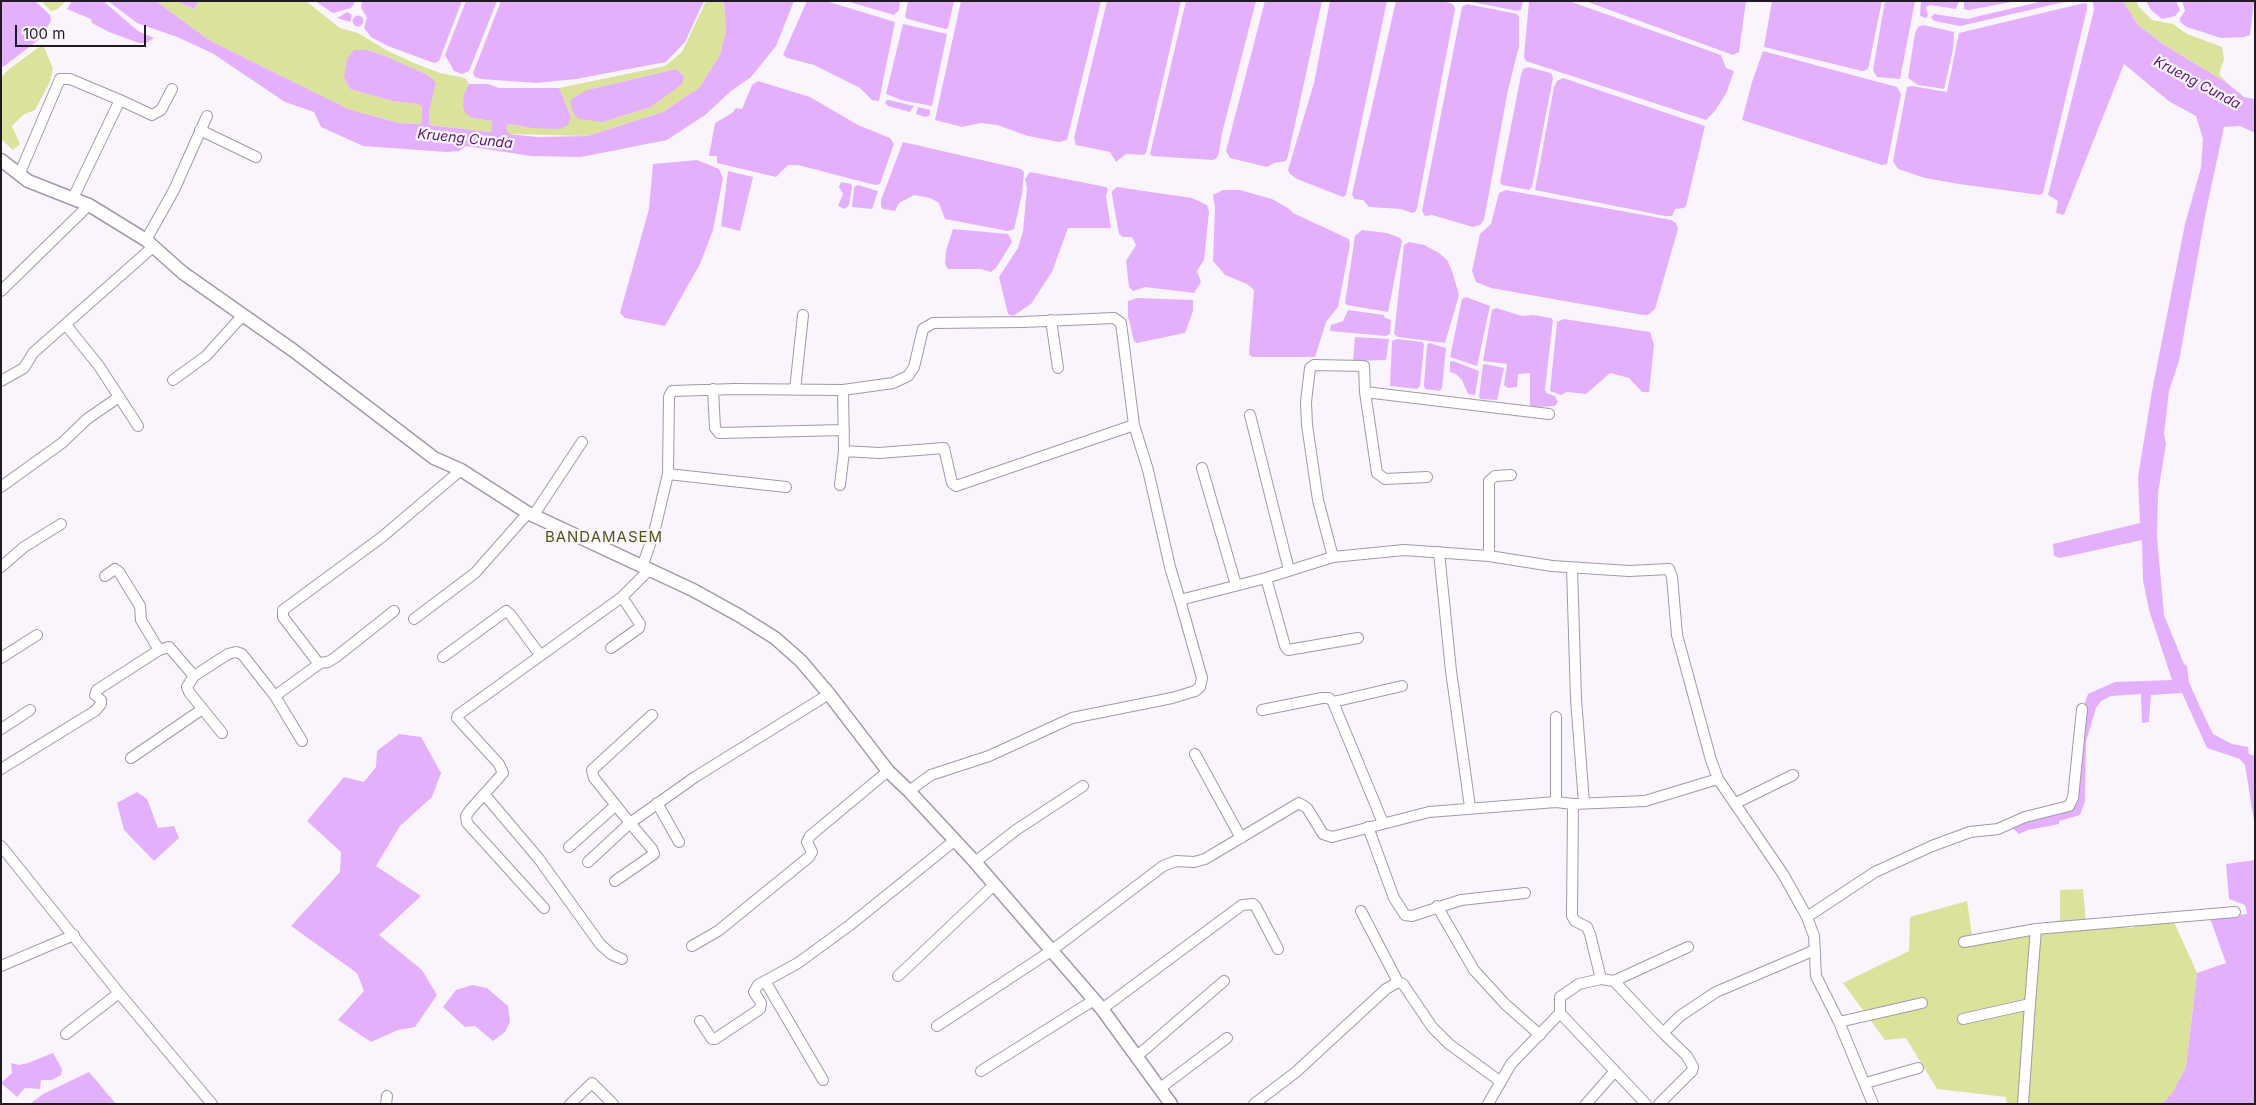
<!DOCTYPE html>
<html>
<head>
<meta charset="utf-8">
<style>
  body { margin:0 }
  #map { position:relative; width:2256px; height:1105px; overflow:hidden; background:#faf5fd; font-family:Inter,sans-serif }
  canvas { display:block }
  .frame { position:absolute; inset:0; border:2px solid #201b22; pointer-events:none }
  .scale { position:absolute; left:15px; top:25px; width:131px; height:22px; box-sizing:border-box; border:2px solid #201b22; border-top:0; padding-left:6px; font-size:15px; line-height:18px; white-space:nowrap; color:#201b22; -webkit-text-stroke:4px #faf5fd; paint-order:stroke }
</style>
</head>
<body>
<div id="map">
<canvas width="2256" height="1105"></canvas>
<div class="frame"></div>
<div class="scale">100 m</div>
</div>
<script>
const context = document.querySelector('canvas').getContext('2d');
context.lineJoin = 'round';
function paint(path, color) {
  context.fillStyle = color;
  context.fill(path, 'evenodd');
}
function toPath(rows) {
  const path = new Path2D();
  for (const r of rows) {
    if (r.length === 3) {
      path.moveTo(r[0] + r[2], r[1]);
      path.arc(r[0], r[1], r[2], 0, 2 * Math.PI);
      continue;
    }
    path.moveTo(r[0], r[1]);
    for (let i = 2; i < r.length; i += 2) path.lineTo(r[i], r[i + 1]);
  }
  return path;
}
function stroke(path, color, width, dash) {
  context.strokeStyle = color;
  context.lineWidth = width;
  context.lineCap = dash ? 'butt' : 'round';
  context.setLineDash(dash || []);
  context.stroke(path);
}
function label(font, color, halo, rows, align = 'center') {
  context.font = font + ' Inter,sans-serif';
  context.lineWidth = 4.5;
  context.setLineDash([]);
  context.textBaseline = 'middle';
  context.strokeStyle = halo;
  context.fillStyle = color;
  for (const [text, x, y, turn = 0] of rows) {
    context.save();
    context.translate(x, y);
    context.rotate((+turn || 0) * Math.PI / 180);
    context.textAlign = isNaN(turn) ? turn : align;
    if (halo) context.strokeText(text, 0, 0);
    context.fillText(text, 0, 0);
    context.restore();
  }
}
const green = toPath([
  [41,1,66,1,58,9,51,11],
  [156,1,176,1,194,9,199,1,306,1,340,28,358,33,386,50,414,63,440,73,465,78,469,84,464,94,472,118,492,121,491,132,429,125,429,111,435,83,428,75,383,55,367,50,344,77,350,89,392,101,418,104,422,107,421,124,399,123,348,109,209,40],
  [706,1,724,1,726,31,720,55,700,87,663,112,587,136,508,134,506,128,509,124,531,128,571,115,559,88,665,66,682,52],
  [676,69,684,76,651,107,603,122,587,90],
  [2123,1,2136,1,2139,7,2152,20,2173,24,2187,34,2222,47,2224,59,2219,74,2227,83,2163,44,2138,25],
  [43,44,53,69,50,82,35,110,23,115,12,126,20,144,13,150,1,139,1,78,8,70],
  [2083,889,2086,923,2132,928,2169,911,2197,973,2186,1067,2173,1093,2162,1104,2007,1104,2006,1097,1937,1089,1906,1038,1885,1040,1843,983,1909,951,1910,917,1967,901,1973,941,2060,920,2060,890]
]);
const water = toPath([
  [1,1,35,1,50,15,51,21,41,38,3,67,1,65],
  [72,1,103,1,138,31,154,38,146,43,139,43,109,32,92,23,91,19,67,9],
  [108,1,156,1,209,40,348,109,399,123,421,124,422,107,418,104,392,101,350,89,344,77,347,59,354,50,367,50,383,55,428,75,436,83,429,111,429,125,491,132,492,121,472,118,465,113,463,106,464,94,469,84,488,84,499,88,559,88,571,116,568,125,560,129,531,128,509,124,506,128,509,134,538,137,587,136,663,112,700,87,720,55,726,31,724,1,794,1,776,46,751,77,731,91,705,115,667,140,581,157,531,156,466,146,459,151,447,152,363,146,321,127,314,112,285,102,212,53,177,37,137,23],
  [176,1,199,1,194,9],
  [315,1,356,1,351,8,333,13],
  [362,1,462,1,439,61,434,63,388,46,371,37,364,28,367,17,361,8],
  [466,1,497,1,469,71,462,74,454,71,445,55],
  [501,1,704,1,685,42,666,62,576,79,536,83,481,79,475,77,473,73],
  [807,1,826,1,895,22,879,101,872,100,860,88,814,65,787,58,783,55],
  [846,1,900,1,899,10,894,15],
  [908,1,954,1,948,28,945,29,908,19,905,17],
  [961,1,1101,1,1067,140,1059,142,1028,136,997,125,981,123,962,127,935,120],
  [1107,1,1181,1,1146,153,1144,155,1126,154,1116,162,1110,152,1076,145,1074,138],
  [1186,1,1256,1,1222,133,1219,152,1217,158,1213,160,1152,156,1150,154],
  [1265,1,1322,1,1288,156,1286,161,1274,163,1267,167,1230,158,1226,151],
  [1330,1,1387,1,1346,195,1343,197,1297,179,1290,174,1288,170,1314,83],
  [1396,1,1442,1,1453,4,1455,9,1417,208,1415,212,1412,213,1401,209,1369,207,1363,200,1354,199,1352,194],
  [1467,1,1523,1,1521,10,1517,11],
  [1529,1,1569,1,1721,55,1726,68,1734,71,1726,94,1714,112,1706,120,1526,61,1524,57],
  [1585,1,1746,1,1739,52,1733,55],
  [1772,1,1882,1,1868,69,1862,71,1764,47],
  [1885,1,1915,1,1900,79,1877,77,1873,70],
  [1921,1,1959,1,1956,9,1930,5,1926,7,1928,16,1926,18,1920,16],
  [1964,1,2016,1,1969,10,1964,9],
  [2043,1,2069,1,1960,26,1934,21,1931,17,1934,14,1967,19],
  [2093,1,2123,1,2138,25,2163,44,2227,83,2244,97,2255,99,2255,133,2240,126,2224,127,2206,211,2179,361,2169,391,2164,434,2166,444,2158,493,2157,537,2164,615,2184,664,2187,666,2189,682,2199,705,2213,734,2232,744,2248,747,2249,754,2255,756,2255,827,2245,765,2240,759,2207,748,2182,693,2151,695,2149,722,2142,723,2141,694,2111,696,2101,701,2096,708,2086,742,2085,801,2080,815,2059,821,2059,824,2028,830,2019,834,2011,827,2017,822,2067,810,2083,708,2088,694,2115,682,2172,680,2149,610,2143,580,2142,540,2060,558,2054,556,2053,544,2140,523,2138,477,2152,391,2185,224,2201,168,2203,139,2196,116,2170,102,2124,64,2065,212,2064,215,2056,213,2058,201,2048,195,2094,10],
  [2146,1,2176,1,2180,10,2175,16,2162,19,2151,10],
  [2182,1,2254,1,2250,35,2244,37,2221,38,2187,27,2180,22,2180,18,2185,11],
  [2084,3,2087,4,2087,9,2043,193,2040,195,1959,184,1925,178,1898,169,1893,161,1907,87,1912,86,1947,92,1959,33],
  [1467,4,1517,14,1519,17,1519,46,1508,90,1484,220,1480,225,1473,227,1432,215,1425,216,1422,211,1462,7],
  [347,12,352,15,350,22,337,18],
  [358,21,5.5],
  [903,24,947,34,932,106,901,100,886,94],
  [1923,25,1954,32,1953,50,1944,89,1918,85,1908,78,1915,33,1918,27],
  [1763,51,1897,87,1901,94,1887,164,1882,165,1742,120,1752,82],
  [1528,67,1551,73,1553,78,1532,187,1529,190,1502,185,1500,182,1521,75,1523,69],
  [676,69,684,76,682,84,651,107,603,122,578,119,572,110,570,100,587,90],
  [1563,78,1705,126,1686,206,1684,208,1675,209,1672,216,1665,216,1535,190,1554,87,1557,81],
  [758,81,810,97,858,125,890,138,894,144,880,184,875,185,798,165,788,165,776,177,717,163,717,156,709,156,715,123,732,113,736,108,742,109,752,85],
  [887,100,889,100,914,106,910,112,888,106,885,103],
  [918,107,930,110,930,115,925,117,916,114],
  [903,142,1021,169,1024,172,1022,194,1014,229,1008,231,945,219,939,203,930,198,914,195,899,203,895,211,883,209,881,206,881,200],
  [697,160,719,169,723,178,713,230,700,264,665,326,625,318,620,313,649,209,653,164],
  [728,171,753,177,740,231,721,226],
  [1030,172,1106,187,1108,189,1106,196,1111,228,1068,228,1052,272,1031,304,1013,316,1008,314,999,277,1018,248,1023,231,1027,188,1025,179],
  [841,182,851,184,852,187,849,205,845,209,838,206,843,194,839,187],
  [858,185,878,191,872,209,852,207,854,187],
  [1117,187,1192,198,1207,205,1209,212,1204,260,1197,271,1201,282,1194,293,1145,287,1133,291,1129,287,1126,261,1136,245,1132,237,1123,237,1119,234,1112,195,1112,191],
  [1223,190,1240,190,1272,199,1288,208,1293,213,1349,239,1350,245,1338,307,1326,322,1315,357,1252,357,1249,354,1254,290,1247,284,1225,275,1213,261,1215,208,1213,195],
  [1506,190,1671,220,1676,223,1678,229,1655,309,1648,315,1643,315,1491,288,1476,282,1472,271,1480,234,1491,224,1499,193],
  [953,229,1008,234,1012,242,996,268,991,272,981,269,948,269,945,264,946,251],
  [1362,230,1387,233,1400,238,1402,241,1388,312,1347,305,1345,303,1355,236],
  [1409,242,1424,245,1439,253,1447,260,1452,271,1459,295,1445,343,1398,337,1394,334,1404,245],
  [1466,297,1490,306,1477,366,1450,357,1462,299],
  [1137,298,1193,300,1193,311,1185,333,1137,343,1134,341,1128,316,1128,301],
  [1496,308,1522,316,1533,315,1551,318,1553,320,1545,389,1546,393,1555,396,1558,402,1555,406,1535,407,1530,405,1530,373,1518,374,1517,387,1508,388,1504,385,1507,364,1483,361,1492,310],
  [1348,310,1384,315,1385,318,1391,320,1390,334,1386,336,1330,331,1331,325,1343,321],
  [1564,319,1650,332,1654,345,1649,392,1642,392,1629,378,1610,373,1586,394,1567,392,1561,395,1550,391,1557,322],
  [1355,337,1389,339,1386,360,1353,361],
  [1397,339,1423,342,1424,345,1420,386,1417,389,1390,386,1392,341],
  [1429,343,1446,348,1442,388,1440,391,1425,389,1424,385,1427,345],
  [1453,361,1479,371,1475,395,1468,394,1462,380,1456,374,1450,372,1450,362],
  [1485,364,1504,368,1497,400,1481,399,1479,397,1483,365],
  [399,734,421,737,441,773,432,797,400,826,376,866,421,896,379,935,422,970,437,995,415,1027,398,1030,371,1042,338,1020,364,991,357,973,291,926,340,872,341,852,307,821,344,777,364,782,376,767,377,751],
  [137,792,147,799,158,828,174,826,179,838,154,861,124,830,117,803],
  [2255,860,2255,1104,2162,1104,2173,1092,2186,1067,2197,973,2226,963,2210,918,2247,914,2245,905,2229,899,2226,864],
  [472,985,487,988,508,1006,510,1022,505,1032,493,1041,475,1026,465,1027,443,1007,456,990],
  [53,1053,62,1069,61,1075,52,1080,41,1080,40,1089,25,1088,17,1097,1,1083,12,1073,11,1063,19,1065,28,1063],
  [89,1072,116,1104,30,1104,43,1094]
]);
const minor = toPath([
  [200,130,256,157],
  [19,175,60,79,70,79,120,100],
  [73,198,120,100,152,115,161,110,172,89],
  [146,240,174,190,207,116],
  [1,291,89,205],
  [1051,320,1058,368],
  [66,325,99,366,138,426],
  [173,380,206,356,243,315],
  [1,381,24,368,33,353,154,246],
  [713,389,715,428,719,433,844,430],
  [795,390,803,315],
  [843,390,844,451,879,453,944,448,952,483,956,486,1134,425],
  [1365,392,1549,414],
  [1250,415,1289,570],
  [1202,468,1236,585],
  [668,474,786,487],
  [840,485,844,451],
  [1,487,62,443,87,419,119,397],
  [533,516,582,442],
  [1439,552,1451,671,1470,807],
  [1489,556,1489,481,1495,476,1511,475],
  [1333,557,1318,500,1307,425,1306,402,1310,368,1314,365,1364,366,1365,392,1377,473,1385,479,1427,477],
  [1,567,24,547,61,524],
  [642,567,654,533,668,474,669,397,672,391,735,389,843,390,893,383,908,376,914,367,923,329,933,323,1023,322,1114,318,1121,323,1134,425,1148,470,1170,567,1180,600],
  [1572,568,1576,699,1584,803],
  [105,576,115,569,119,572,140,606,141,620,159,650],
  [1266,578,1285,646,1288,650,1358,638],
  [414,619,475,573,528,513],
  [611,648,639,628,640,624,622,597],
  [443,657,506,611,510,614,540,655],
  [1,658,37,635],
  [319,663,328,662,336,657,394,611],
  [194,676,187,687,189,692,222,733],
  [275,696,302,741],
  [1333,702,1402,686],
  [1262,710,1322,698,1329,698,1333,702,1383,823],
  [652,715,592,770,594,778,630,823,695,777,829,694],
  [1,729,30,710],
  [1195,754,1241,838],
  [131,758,201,710],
  [1,769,95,711,101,704,101,700,95,695,97,690,159,650,169,647,194,676,228,654,236,652,242,654,275,696,319,664,283,617,283,610,382,537,461,470],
  [909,791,931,775,989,756,1072,718,1172,698,1195,691,1200,687,1202,678,1180,600,1266,578,1333,557,1404,550,1489,556,1552,566,1629,571,1669,569,1672,577,1677,635,1711,760,1718,779,1783,874,1807,917,1814,936,1816,976,1839,1022,1873,1104],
  [484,794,539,859,600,944,611,954,622,959],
  [1556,802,1556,717],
  [657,803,679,842],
  [1736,803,1793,775],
  [1573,804,1572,916,1575,921,1587,927,1590,934,1601,979],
  [1368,827,1394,898,1405,915,1412,916,1461,900,1525,893],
  [1,846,119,993,212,1104],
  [569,847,615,806],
  [588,862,630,823,652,849,654,854,615,881],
  [975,862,1016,830,1083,786],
  [1437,906,1474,970,1505,1004,1540,1035],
  [544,908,467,823,466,816,470,810,503,773,499,764,457,718,458,715,622,597,649,570],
  [1361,911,1398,982],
  [1807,917,1875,872,1932,846,1970,832,1998,829,2025,817,2069,806,2073,798,2082,709],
  [1964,942,2036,929,2235,912],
  [692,946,718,931,809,857,812,852,807,842,810,836,888,771],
  [1,966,74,935],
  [898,976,994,885],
  [765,981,823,1080],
  [1614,981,1688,947],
  [2030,1004,2036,929],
  [1102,1009,1242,905,1253,904,1256,907,1278,949],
  [1560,1013,1646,1104],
  [1963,1019,2030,1004,2023,1104],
  [700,1021,712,1039,715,1039,760,1009,761,1003,754,992,758,985,798,963,850,925,954,841],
  [1839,1022,1922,1003],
  [937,1026,1051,951,1163,866,1176,861,1194,862,1205,859,1299,803,1307,808,1323,834,1332,837,1429,812,1556,802,1573,804,1645,801,1718,779],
  [66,1034,119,993],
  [1136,1057,1224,981],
  [981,1071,1094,1000],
  [1866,1083,1918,1068],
  [1159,1089,1227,1038],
  [386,1104,387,1096],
  [570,1104,592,1083,613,1104],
  [1254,1104,1296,1072,1386,989,1398,982,1403,984,1432,1027,1449,1044,1501,1082],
  [1488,1104,1511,1064,1560,1013,1560,997,1579,984,1601,979,1614,981,1663,1033,1680,1016,1716,992,1815,950],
  [1586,1104,1615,1071],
  [1659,1104,1692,1071,1693,1067,1687,1056,1663,1033]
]);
const tertiary = toPath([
  [1,160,28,181,89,205,146,240,183,273,294,351,434,458,461,470,528,513,693,590,740,616,775,638,801,661,829,694,888,771,909,791,975,862,1102,1009,1171,1104]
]);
const waterNames = [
  ["Krueng Cunda",2197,83,28],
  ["Krueng Cunda",465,139,6]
];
const quarterNames = [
  ["BANDAMASEM",604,537]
];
paint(green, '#dbe29c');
paint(water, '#e5b0fb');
stroke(minor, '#a497a9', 12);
stroke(tertiary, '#a497a9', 15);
stroke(minor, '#fff', 10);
stroke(tertiary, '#fff', 12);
label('italic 14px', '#57166d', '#faf5fd', waterNames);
context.letterSpacing = '1px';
label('15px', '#52551b', '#faf5fd', quarterNames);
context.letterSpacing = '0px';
</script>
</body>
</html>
